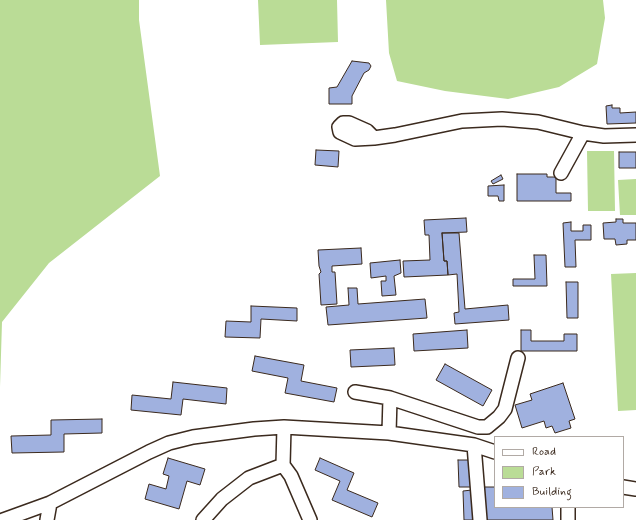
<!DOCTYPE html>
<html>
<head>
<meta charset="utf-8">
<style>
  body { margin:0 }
  #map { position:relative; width:636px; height:520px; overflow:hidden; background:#fff; font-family:Mynerve,sans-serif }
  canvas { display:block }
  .legend { position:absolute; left:494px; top:436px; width:130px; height:72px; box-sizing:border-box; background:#fff; border:1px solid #b1aaa5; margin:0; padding:5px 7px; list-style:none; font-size:12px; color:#3b2a1e }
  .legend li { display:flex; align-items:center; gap:8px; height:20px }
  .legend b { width:20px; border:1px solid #b1aaa5 }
</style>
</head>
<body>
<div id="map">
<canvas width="636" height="520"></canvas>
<ul class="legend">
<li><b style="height:5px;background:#fff"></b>Road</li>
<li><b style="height:11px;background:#badc96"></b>Park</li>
<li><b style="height:11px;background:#a0b1df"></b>Building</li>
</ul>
</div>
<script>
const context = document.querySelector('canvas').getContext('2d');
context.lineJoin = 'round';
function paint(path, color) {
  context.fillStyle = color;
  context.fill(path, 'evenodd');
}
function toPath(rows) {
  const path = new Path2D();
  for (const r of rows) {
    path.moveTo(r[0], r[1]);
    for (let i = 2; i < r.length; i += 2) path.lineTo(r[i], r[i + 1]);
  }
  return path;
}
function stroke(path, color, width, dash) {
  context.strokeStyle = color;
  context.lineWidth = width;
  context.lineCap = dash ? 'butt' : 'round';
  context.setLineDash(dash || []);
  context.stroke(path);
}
const green = toPath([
  [0,0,139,0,139,20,160,176,49,263,2,322,0,387],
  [258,0,337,0,338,42,260,45],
  [386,0,603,0,605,18,597,64,559,87,508,99,445,91,397,81,389,53],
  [587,151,614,151,615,211,588,211],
  [636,179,636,215,620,215,618,180],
  [636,273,636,410,618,411,611,274]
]);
const building = toPath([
  [352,61,369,63,371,66,369,70,364,73,352,96,352,104,329,104,329,88,337,87,352,61],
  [612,105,612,108,620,108,620,113,636,112,636,123,607,124,606,106,612,105],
  [316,150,339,151,338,167,315,165,316,150],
  [619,152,636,152,636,168,619,168,619,152],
  [517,174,547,174,547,177,556,177,556,193,571,193,571,201,517,201,517,174],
  [501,175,503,179,493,184,491,181,501,175],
  [504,185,504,201,499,201,498,196,488,196,488,186,504,185],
  [466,218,467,232,442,233,444,261,447,261,448,275,404,277,403,261,430,260,429,235,425,235,424,220,466,218],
  [616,219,623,219,623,223,636,223,636,240,627,240,627,244,616,245,615,239,604,239,603,223,616,222,616,219],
  [571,222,571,231,583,231,583,225,591,225,591,240,575,240,576,267,565,267,563,223,571,222],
  [442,233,459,233,465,309,508,305,509,320,455,324,454,313,459,312,457,274,448,275,447,261,444,261,442,233],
  [361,248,362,264,332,266,332,272,335,272,337,304,321,305,319,274,321,272,319,266,318,250,361,248],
  [534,255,546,255,547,286,513,286,513,279,535,279,534,255],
  [400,260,401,273,394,276,396,295,382,296,381,281,386,281,386,276,371,278,370,263,400,260],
  [566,282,578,282,578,318,567,318,566,282],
  [348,288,357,288,358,304,425,299,427,318,328,325,326,307,349,305,348,288],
  [251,306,297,308,297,321,261,319,260,338,225,337,226,321,251,322,251,306],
  [467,330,468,348,414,351,413,334,467,330],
  [521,330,531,330,531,341,564,341,564,334,577,334,577,351,521,351,521,330],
  [394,348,395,365,351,367,350,350,394,348],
  [255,356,304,365,301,381,337,388,334,402,285,393,288,378,252,371,255,356],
  [445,364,492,390,483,406,436,380,445,364],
  [173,382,227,388,226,404,183,399,181,415,131,410,132,395,171,399,173,382],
  [563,383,575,419,569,421,571,428,555,433,552,426,546,428,544,421,522,428,515,405,532,400,530,394,563,383],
  [102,419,102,433,64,434,64,452,12,453,11,436,51,435,51,420,102,419],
  [168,458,205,469,200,485,187,481,179,509,145,499,149,484,166,489,169,476,163,474,168,458],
  [320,458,354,473,347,490,378,503,372,517,332,500,340,481,315,470,320,458],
  [458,460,471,460,472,487,459,487,458,460],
  [484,487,495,487,495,507,552,507,553,520,486,520,484,487],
  [472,490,473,520,464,520,463,491,472,490]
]);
const minor = toPath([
  [374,138,367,131,349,123,343,123,339,127,340,132,355,139,374,138,395,135,462,121,502,119,538,122,583,133,604,136,636,135],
  [561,173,583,133],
  [355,392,390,398,389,433],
  [390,398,478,427,487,427,499,417,505,409,518,358],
  [284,427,283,465,291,476,310,520],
  [474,445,480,520],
  [623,487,636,489],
  [3,520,50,503,149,452,169,443,193,437,254,429,284,427,389,433,474,445,495,452],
  [47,520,50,503],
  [203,520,222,499,249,478,283,465],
  [568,520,568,507]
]);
paint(green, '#badc96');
paint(building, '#a0b1df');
stroke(building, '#3b2a1e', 1);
stroke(minor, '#3b2a1e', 16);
stroke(minor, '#fff', 13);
</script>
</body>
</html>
